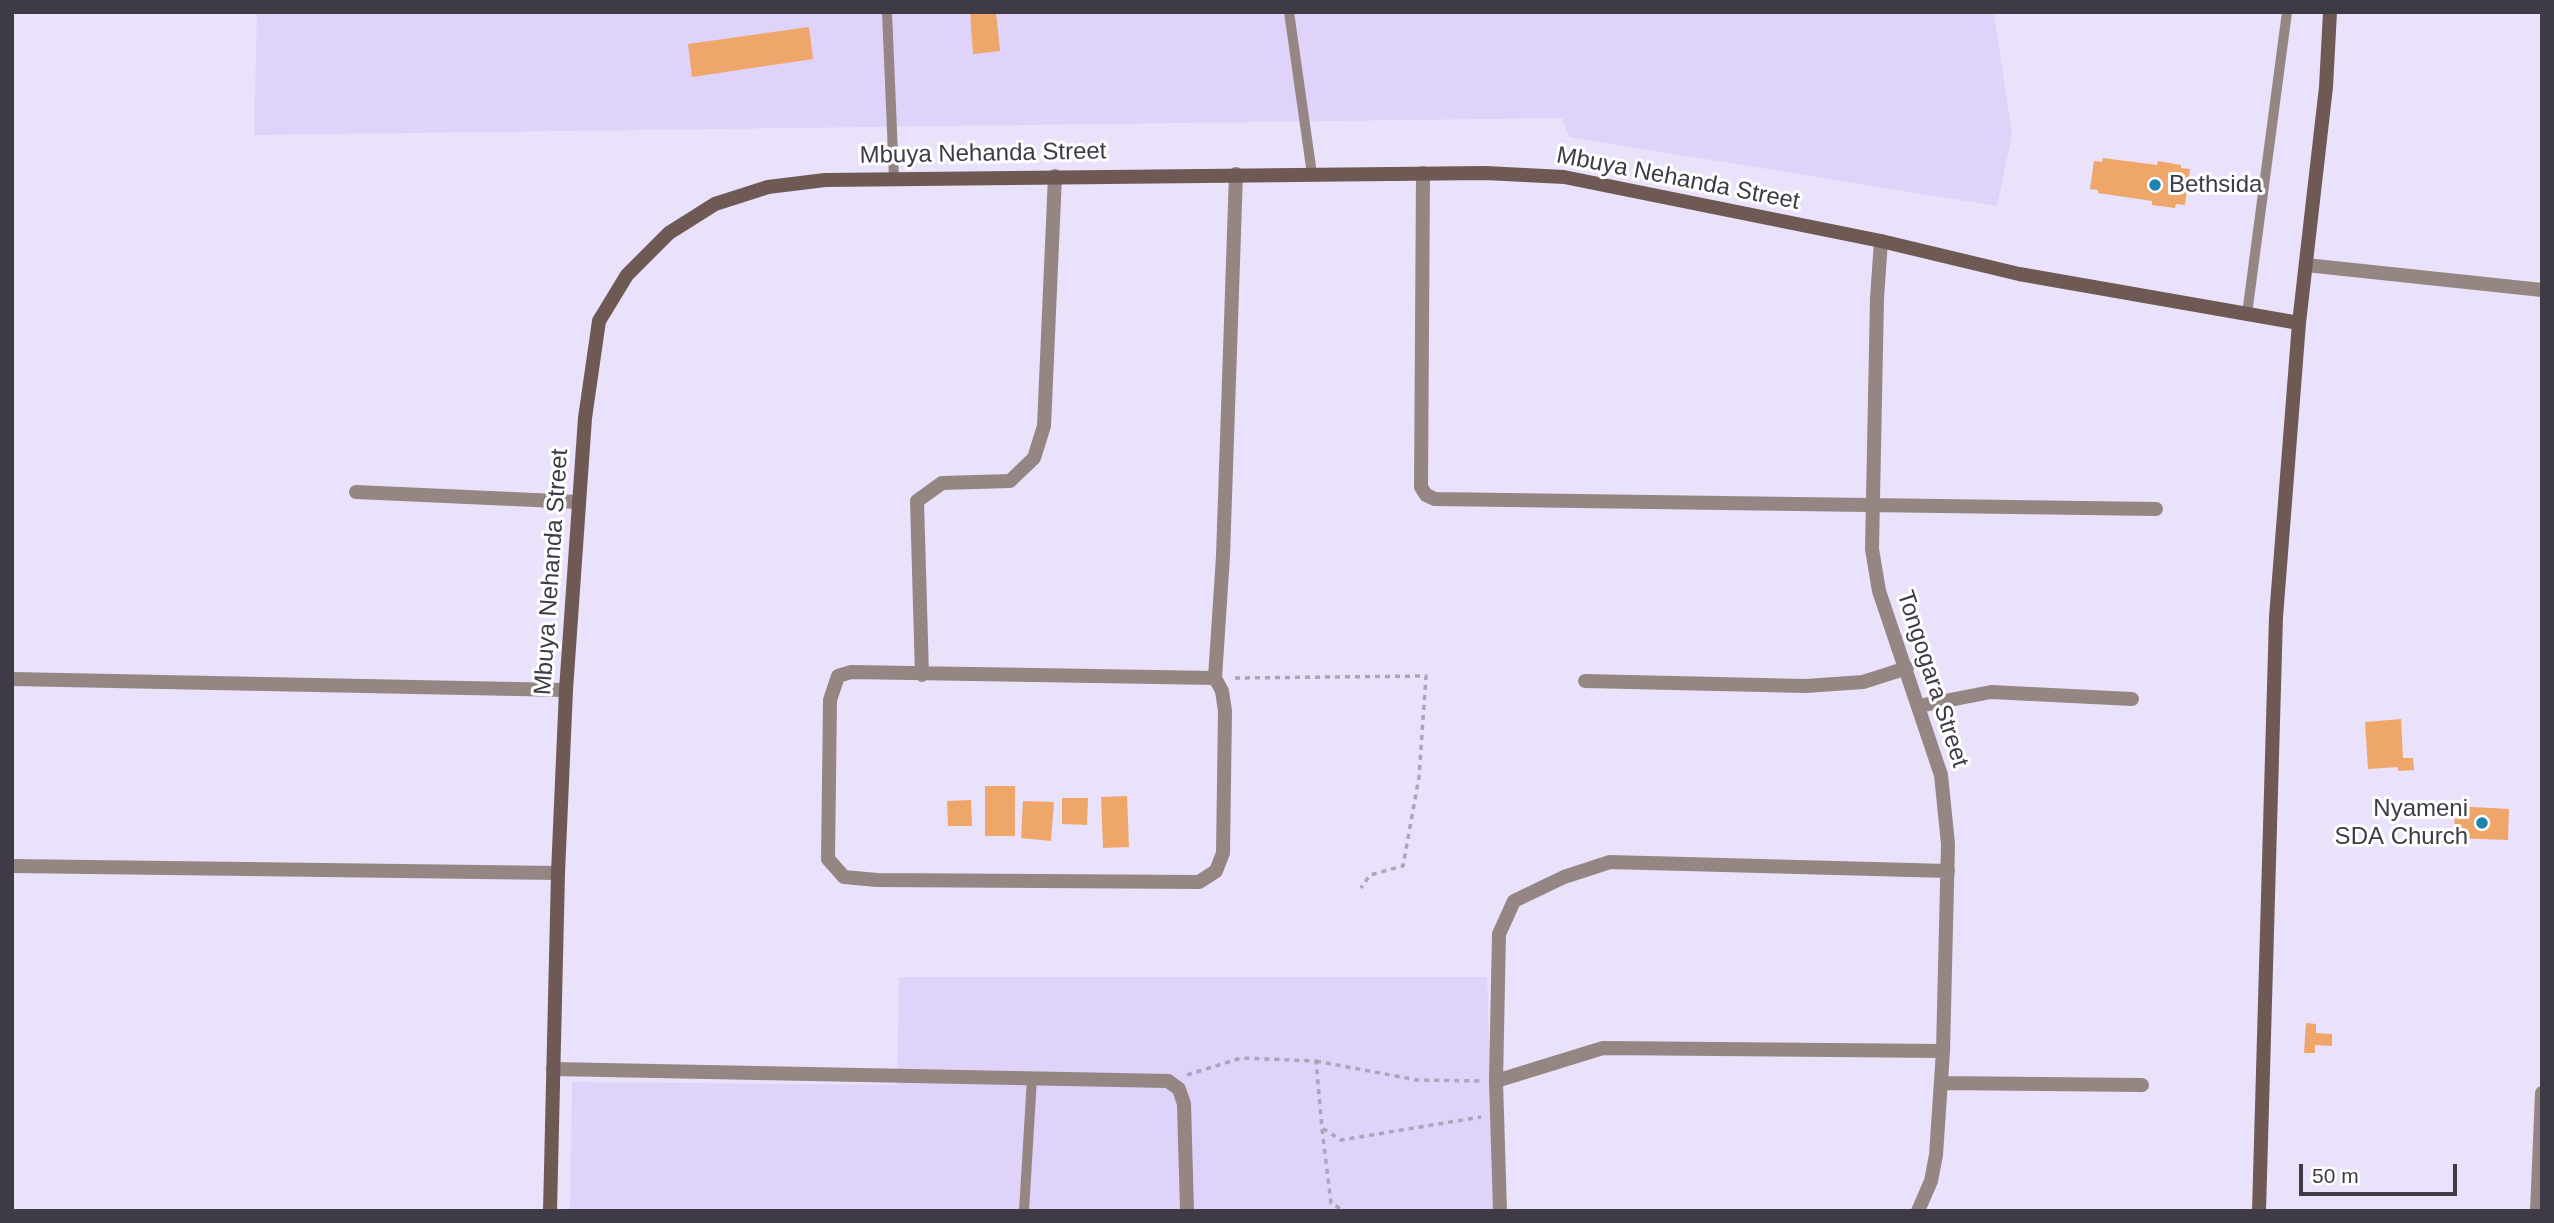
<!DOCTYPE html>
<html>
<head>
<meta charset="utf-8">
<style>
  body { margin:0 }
  #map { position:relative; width:2554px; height:1223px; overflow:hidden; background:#e9e2fa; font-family:Arial,sans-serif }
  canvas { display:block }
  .frame { position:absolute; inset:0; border:14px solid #3e3a46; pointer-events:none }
  .scale { position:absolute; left:2299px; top:1164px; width:158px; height:32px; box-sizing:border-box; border:4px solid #3e3a46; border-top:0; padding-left:9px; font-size:21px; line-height:24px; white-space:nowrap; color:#3e3a46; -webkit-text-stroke:5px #fff; paint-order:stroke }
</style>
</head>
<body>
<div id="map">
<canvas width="2554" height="1223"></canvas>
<div class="frame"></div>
<div class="scale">50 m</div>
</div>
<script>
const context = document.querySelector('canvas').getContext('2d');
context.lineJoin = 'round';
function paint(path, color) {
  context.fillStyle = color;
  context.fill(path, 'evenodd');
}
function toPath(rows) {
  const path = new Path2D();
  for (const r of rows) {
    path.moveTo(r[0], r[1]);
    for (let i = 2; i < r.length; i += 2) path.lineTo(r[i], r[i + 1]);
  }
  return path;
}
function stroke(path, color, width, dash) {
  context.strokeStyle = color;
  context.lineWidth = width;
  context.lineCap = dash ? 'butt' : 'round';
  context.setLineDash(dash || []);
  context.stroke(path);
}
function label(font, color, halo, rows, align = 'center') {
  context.font = font + ' Arial,sans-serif';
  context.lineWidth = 6;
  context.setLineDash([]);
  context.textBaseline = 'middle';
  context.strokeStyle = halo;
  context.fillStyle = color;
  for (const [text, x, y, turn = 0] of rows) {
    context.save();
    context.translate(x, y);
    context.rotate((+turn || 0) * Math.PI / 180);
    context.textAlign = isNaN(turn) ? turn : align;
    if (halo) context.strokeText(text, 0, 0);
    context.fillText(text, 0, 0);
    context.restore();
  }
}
const built = toPath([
  [257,12,1994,12,2012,135,1997,206,1569,137,1562,118,254,135],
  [899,977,1487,977,1495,1211,570,1211,572,1082,897,1085]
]);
const building = toPath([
  [970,12,996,12,1000,51,973,54],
  [809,27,813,59,692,77,688,44],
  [2103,158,2157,165,2158,161,2181,165,2181,168,2190,169,2185,205,2176,204,2175,208,2152,205,2152,201,2098,193,2098,190,2090,189,2094,161,2102,162],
  [2401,719,2403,758,2413,758,2414,770,2398,771,2398,767,2368,769,2365,722],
  [985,786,1015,786,1015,836,985,836],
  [1127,796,1129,847,1103,848,1101,797],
  [1062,798,1088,798,1087,825,1062,824],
  [971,800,972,826,948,826,947,801],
  [1023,801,1054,802,1051,841,1021,838],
  [2455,806,2509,809,2508,840,2454,838],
  [2306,1023,2316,1024,2316,1033,2332,1034,2332,1046,2315,1045,2315,1053,2304,1053]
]);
const path = toPath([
  [1235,678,1426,676,1419,777,1403,866,1370,875,1361,888],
  [1316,1061,1417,1080,1480,1081],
  [1187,1075,1241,1058,1316,1061,1322,1128,1341,1140,1481,1117],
  [1322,1129,1331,1203,1344,1211]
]);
const lane = toPath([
  [887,12,894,178],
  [1289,12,1312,174],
  [2247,314,2287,12],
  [1024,1211,1032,1078]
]);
const street = toPath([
  [1423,173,1421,487,1426,495,1435,499,2156,509],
  [1881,241,1877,298,1872,549,1879,591,1941,775,1948,844,1943,1051,1936,1155,1931,1181,1918,1211],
  [2306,265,2542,290],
  [356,492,579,502],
  [851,672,1215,678,1222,691,1225,711,1223,853,1216,871,1199,882,877,880,844,877,828,859,830,700,838,676,851,672],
  [922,675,917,501,942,483,1010,481,1034,458,1044,426,1055,176],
  [1215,678,1223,556,1236,174],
  [12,679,566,690],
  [1585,681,1806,686,1863,682,1907,668],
  [1919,706,1991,692,2132,699],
  [12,866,558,873],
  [553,1069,1168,1081,1179,1089,1184,1104,1187,1211],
  [1496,1081,1499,934,1514,901,1564,877,1610,862,1948,871],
  [1941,1083,2142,1085],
  [1500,1211,1496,1081,1603,1048,1943,1051],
  [2537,1211,2542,1093]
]);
const secondary = toPath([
  [550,1211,558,873,566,690,585,418,599,321,627,275,669,233,715,204,768,187,825,180,1485,173,1564,177,1881,241,2019,274,2299,323],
  [2259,1211,2276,617,2299,323,2326,87,2330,12]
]);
const markers = [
  [2155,185,7,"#1e84ad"],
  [2482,823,7,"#1e84ad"]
];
const streetNames = [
  ["Mbuya Nehanda Street",983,154,-1],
  ["Mbuya Nehanda Street",1678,179,11],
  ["Mbuya Nehanda Street",552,572,-86],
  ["Tongogara Street",1932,679,72]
];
const poiNames = [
  ["Bethsida",2169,185],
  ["Nyameni",2468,809,"right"],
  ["SDA Church",2468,837,"right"]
];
paint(built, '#dfd3f9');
paint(building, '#efa66b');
stroke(path, '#aba5b9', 3.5, [5, 5]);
stroke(lane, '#958683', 10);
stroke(street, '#958683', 14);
stroke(secondary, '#6e5955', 14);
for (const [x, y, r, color] of markers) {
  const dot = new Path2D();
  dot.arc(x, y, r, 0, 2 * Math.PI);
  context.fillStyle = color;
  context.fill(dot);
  stroke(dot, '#fff', 2.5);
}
label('24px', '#3e3a46', '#fff', streetNames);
label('24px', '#3e3a46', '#fff', poiNames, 'left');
</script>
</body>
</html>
